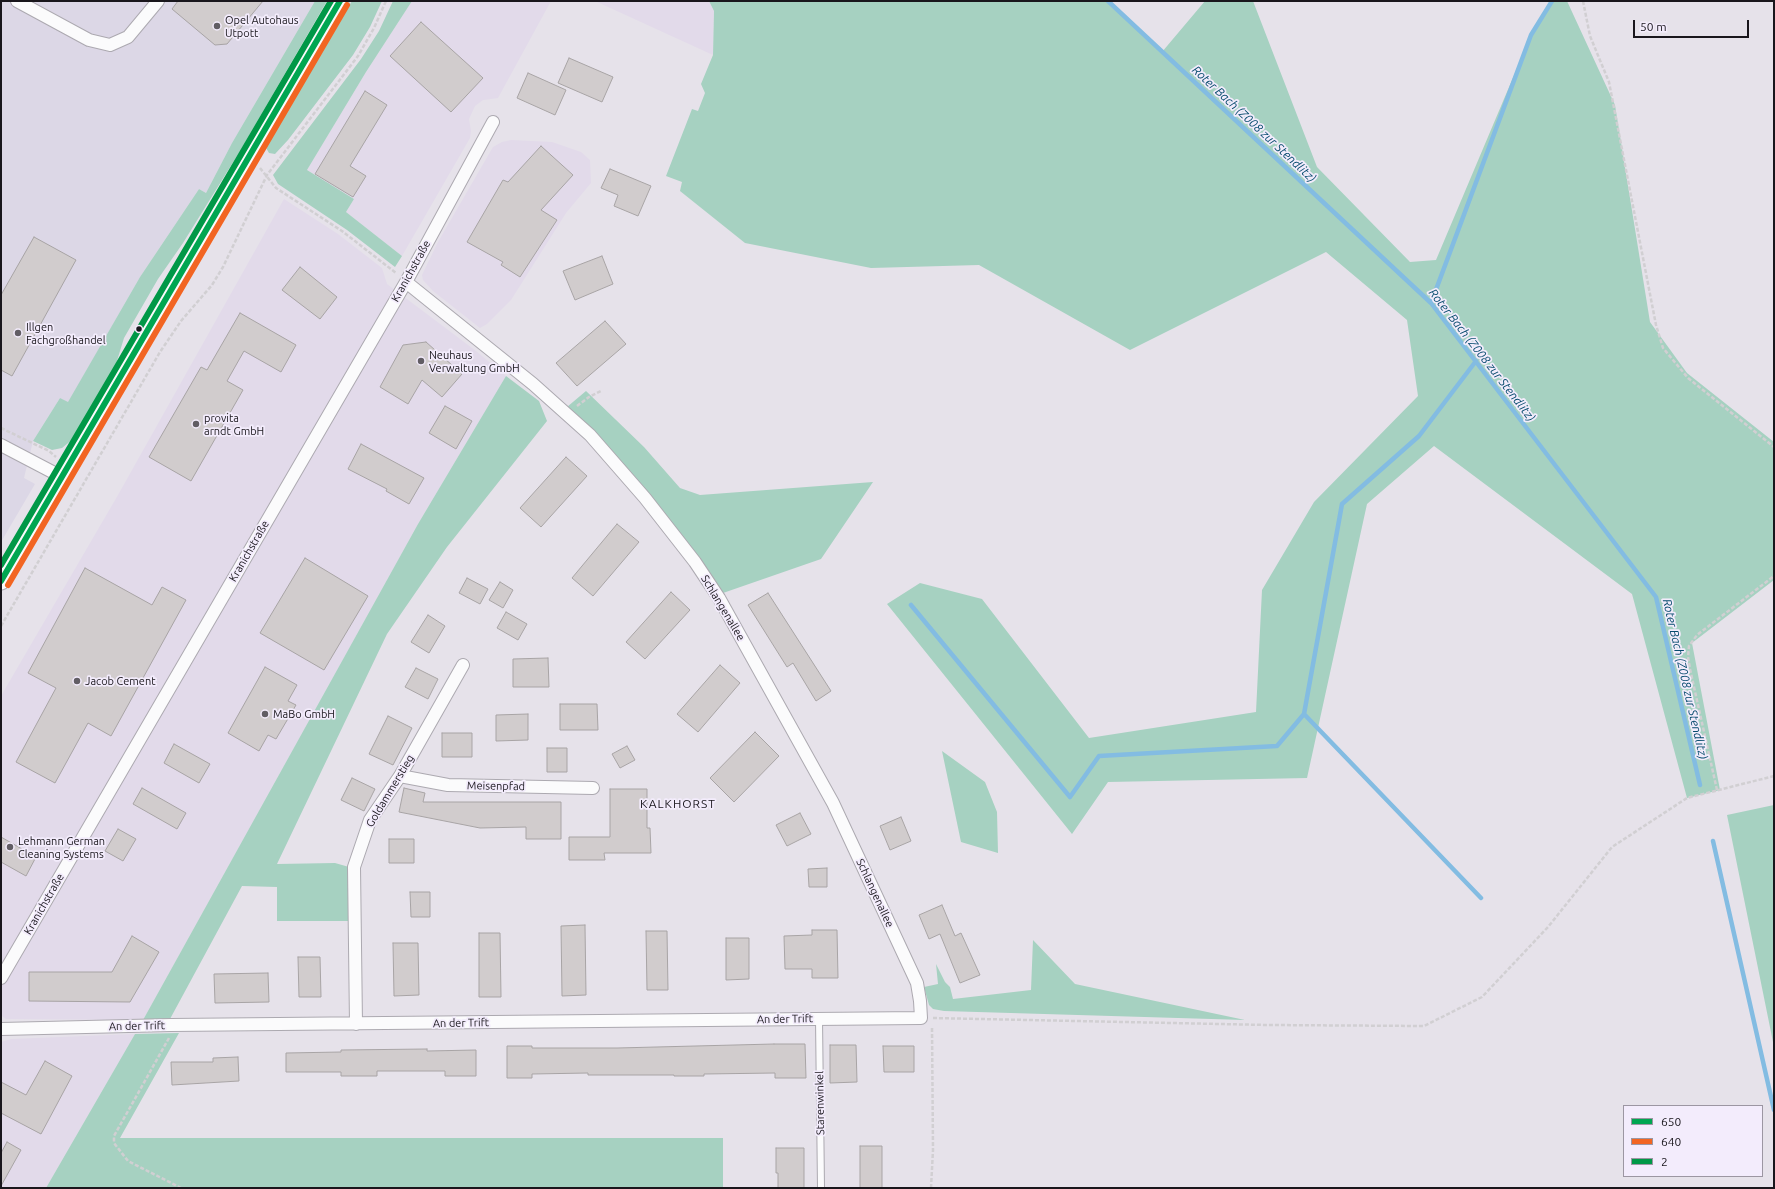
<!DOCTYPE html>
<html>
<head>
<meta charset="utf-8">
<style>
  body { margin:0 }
  #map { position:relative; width:1775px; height:1189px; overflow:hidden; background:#e6e2ea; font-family:Ubuntu,sans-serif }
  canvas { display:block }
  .frame { position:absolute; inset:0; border:2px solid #19161c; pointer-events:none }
  .legend { position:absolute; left:1623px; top:1105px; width:140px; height:72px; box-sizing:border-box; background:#f3ecfc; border:1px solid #9c96a2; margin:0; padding:5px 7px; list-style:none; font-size:12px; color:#19161c }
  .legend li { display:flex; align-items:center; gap:8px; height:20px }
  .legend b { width:20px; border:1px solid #9c96a2 }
  .scale { position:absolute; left:1633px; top:20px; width:116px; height:18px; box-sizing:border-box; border:2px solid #19161c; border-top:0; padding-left:5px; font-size:12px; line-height:14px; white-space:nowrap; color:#19161c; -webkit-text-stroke:3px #f3ecfc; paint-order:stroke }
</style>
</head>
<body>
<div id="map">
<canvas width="1775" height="1189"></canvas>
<div class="frame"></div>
<ul class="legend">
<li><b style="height:5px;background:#00a651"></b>650</li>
<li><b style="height:5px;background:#f26522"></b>640</li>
<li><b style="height:5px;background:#009847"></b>2</li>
</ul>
<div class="scale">50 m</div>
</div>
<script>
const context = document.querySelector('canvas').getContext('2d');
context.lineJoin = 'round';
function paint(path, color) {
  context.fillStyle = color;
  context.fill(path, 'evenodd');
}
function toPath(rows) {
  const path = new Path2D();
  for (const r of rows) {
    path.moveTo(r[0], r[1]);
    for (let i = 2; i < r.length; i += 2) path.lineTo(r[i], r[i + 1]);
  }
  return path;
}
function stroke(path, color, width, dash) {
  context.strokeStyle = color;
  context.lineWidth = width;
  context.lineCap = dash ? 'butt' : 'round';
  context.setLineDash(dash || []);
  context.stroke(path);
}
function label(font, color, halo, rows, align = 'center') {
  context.font = font + ' Ubuntu,sans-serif';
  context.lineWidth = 3.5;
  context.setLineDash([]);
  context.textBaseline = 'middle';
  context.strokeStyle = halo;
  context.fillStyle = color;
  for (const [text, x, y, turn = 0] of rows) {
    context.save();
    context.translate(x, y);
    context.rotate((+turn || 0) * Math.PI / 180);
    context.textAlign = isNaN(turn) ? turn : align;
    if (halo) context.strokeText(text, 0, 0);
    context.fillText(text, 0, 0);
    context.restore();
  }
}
const built = toPath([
  [412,1,551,1,498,98,483,100,475,106,469,119,471,131,470,138,402,256,346,212,354,199,307,170,366,72],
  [595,1,709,1,714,11,713,55],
  [511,140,552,142,581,152,590,160,591,183,566,213,511,300,487,324,480,328,433,291,423,280,422,275,438,242,493,147,502,142],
  [284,199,338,234,382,268,387,284,476,351,506,376,418,524,143,1020,6,1019,2,1016,1,1012,1,696,118,495],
  [135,1034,46,1188,1,1188,1,1042,11,1039]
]);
const industrial = toPath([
  [1,1,315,1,232,143,206,193,199,189,140,277,68,403,60,398,33,441,24,478,35,484,1,542]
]);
const green = toPath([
  [315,1,327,1,240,151,183,243,158,279,124,338,116,364,73,439,62,448,52,450,33,441,60,398,68,402,140,277,199,189,206,193,232,143],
  [352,1,382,1,370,27,353,55,288,140,275,154,269,153,265,146,317,57],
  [393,1,412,1,366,72,307,170,354,199,346,212,402,256,395,267,347,230,278,184,273,175,361,59,379,31],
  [709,1,1108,1,1162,52,1205,1,1253,1,1317,167,1410,262,1436,260,1531,35,1552,1,1567,1,1615,105,1650,322,1687,373,1774,442,1774,580,1692,643,1720,790,1687,798,1632,594,1434,446,1367,504,1307,778,1108,782,1072,834,887,604,920,583,982,599,1089,738,1256,712,1262,590,1314,502,1418,396,1407,320,1326,252,1130,350,979,265,871,268,745,243,680,191,682,182,666,176,692,109,698,111,705,93,701,84,713,55,714,11],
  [506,376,539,401,547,421,447,547,387,634,277,864,335,863,349,867,350,921,277,921,277,887,242,886,170,1019,143,1020,418,524],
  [586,391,644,447,680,488,700,495,873,482,821,559,723,593,649,494,567,407],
  [942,751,985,782,997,812,998,853,961,842],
  [1774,805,1774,1047,1727,815],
  [1033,940,1075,984,1245,1020,944,1011,933,1009,929,1005,924,987,938,984,936,964,945,982,950,987,953,999,1031,990],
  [179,1033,120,1138,723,1138,723,1188,46,1188,135,1034]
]);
const stream = toPath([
  [1108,1,1431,303,1656,597,1700,785],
  [1431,303,1531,35,1552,1],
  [1476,361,1419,436,1342,504,1304,714,1481,898],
  [911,605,1070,797,1099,756,1277,746,1304,714],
  [1713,841,1774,1110]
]);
const building = toPath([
  [178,1,263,1,227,44,215,45,172,9,178,1],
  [421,22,483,78,451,112,390,56,421,22],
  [569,58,613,77,602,102,558,83,569,58],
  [528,73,566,90,555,115,517,98,528,73],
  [365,91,387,105,350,166,366,176,353,197,315,174,365,91],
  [541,146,573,175,541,210,557,220,520,277,501,265,503,262,467,242,503,180,508,182,541,146],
  [610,169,651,186,638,216,614,206,618,195,601,188,610,169],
  [34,237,76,260,12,376,1,370,1,295,34,237],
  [602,256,613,284,575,300,563,271,602,256],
  [300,267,337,297,320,319,282,290,300,267],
  [240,313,296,345,281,372,244,351,227,381,243,390,191,481,149,457,201,367,207,370,240,313],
  [605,321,626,344,577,386,556,363,605,321],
  [426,342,462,374,442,397,422,380,408,404,380,387,403,345,426,342],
  [445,406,472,421,456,449,429,433,445,406],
  [361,444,424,478,409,504,386,491,387,489,348,469,361,444],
  [566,457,587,476,541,527,520,508,566,457],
  [617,524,639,542,593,596,572,578,617,524],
  [305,558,368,596,324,670,260,633,305,558],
  [85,568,152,605,162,587,186,600,111,736,88,723,55,783,16,762,56,688,28,673,85,568],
  [467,578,488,589,480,604,459,593,467,578],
  [500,582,513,590,503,608,489,600,500,582],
  [671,592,690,610,645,659,626,642,671,592],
  [768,593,831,691,816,701,793,663,787,667,748,605,768,593],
  [506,612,527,624,518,640,497,628,506,612],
  [428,615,445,626,429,653,411,642,428,615],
  [548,658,549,687,513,687,513,659,548,658],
  [720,665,740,683,698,732,677,714,720,665],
  [265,667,297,685,288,701,296,705,276,739,268,735,259,751,228,733,265,667],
  [416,668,438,679,428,699,405,687,416,668],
  [560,704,597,704,598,730,560,730,560,704],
  [528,714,528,740,496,741,496,715,528,714],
  [388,716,412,728,393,765,369,754,388,716],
  [755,732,779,756,734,802,710,778,755,732],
  [442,733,472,733,472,757,442,757,442,733],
  [174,744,210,764,199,783,164,763,174,744],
  [627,746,635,760,620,768,612,754,627,746],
  [547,748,567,748,567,772,547,772,547,748],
  [352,778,375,789,364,811,341,800,352,778],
  [142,788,186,813,177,829,133,804,142,788],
  [404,788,425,793,423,802,561,802,561,839,526,839,526,827,480,828,399,812,404,788],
  [610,789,647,789,647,828,650,828,651,853,604,853,605,860,569,860,569,837,610,837,610,789],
  [800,813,811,834,787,846,776,825,800,813],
  [901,817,911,841,890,850,880,826,901,817],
  [118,829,136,839,123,861,105,851,118,829],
  [1,837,36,857,26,876,1,862,1,837],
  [389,839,414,839,414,863,389,863,389,839],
  [827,868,827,887,809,887,808,869,827,868],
  [410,892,430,892,430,917,411,917,410,892],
  [942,905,955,936,961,933,980,975,960,983,940,934,929,939,919,915,942,905],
  [585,925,586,995,562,996,561,926,585,925],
  [812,930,837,930,838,978,812,978,812,969,785,969,784,936,812,935,812,930],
  [646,931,667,931,668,990,647,990,646,931],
  [479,933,500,933,501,997,479,997,479,933],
  [132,936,159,952,130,1002,29,1001,29,972,112,972,132,936],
  [726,938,749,938,749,979,726,980,726,938],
  [393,943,418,943,419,995,394,996,393,943],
  [298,957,320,957,321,997,299,997,298,957],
  [268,973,269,1002,215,1003,214,974,268,973],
  [774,1044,805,1044,806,1078,775,1078,775,1073,704,1074,704,1076,674,1076,674,1075,588,1075,588,1073,532,1074,532,1078,507,1078,507,1046,532,1046,532,1048,617,1048,774,1044],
  [830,1045,856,1045,857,1082,830,1083,830,1045],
  [883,1046,914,1046,914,1072,884,1072,883,1046],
  [427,1049,427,1051,476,1050,476,1076,445,1076,445,1071,377,1071,377,1076,341,1076,341,1072,286,1072,286,1053,341,1052,341,1050,427,1049],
  [238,1057,239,1081,172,1085,171,1062,213,1062,213,1058,238,1057],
  [45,1061,72,1076,41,1134,1,1113,1,1082,26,1095,45,1061],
  [7,1142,21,1150,1,1186,1,1153,7,1142],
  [860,1146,882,1146,882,1188,860,1188,860,1146],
  [776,1148,804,1148,804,1188,778,1188,778,1173,776,1173,776,1148]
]);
const path = toPath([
  [1583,1,1590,36,1609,82,1656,325,1663,348,1688,378,1774,447],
  [260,168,276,188,342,231,396,273],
  [577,406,589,397,601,391],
  [1,428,49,451,56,457],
  [1,626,160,352,181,321,212,285,223,267,267,175,358,56,374,28,386,1],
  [1717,790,1690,669,1688,657,1689,646,1697,635,1774,576],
  [933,1018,1268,1025,1424,1026,1482,997,1548,927,1612,847,1687,798,1774,776],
  [169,1038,114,1136,114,1143,128,1161,181,1188],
  [931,1188,933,1150,932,1027]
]);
const lane = toPath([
  [819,1019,821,1188]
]);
const street = toPath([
  [17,1,89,40,110,45,128,37,158,1],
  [1,445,62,477],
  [400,776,448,785,593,788],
  [1,978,406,282,493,122],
  [356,1024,354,867,370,820,400,776,463,665],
  [1,1029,171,1025,921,1018,920,1001,917,983,833,803,719,598,695,562,645,498,590,435,533,384,406,282]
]);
const secondary = toPath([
  [1,581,340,1]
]);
const bus1 = toPath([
  [1,581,340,1]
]);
const bus2 = toPath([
  [8,585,347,5]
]);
const bus3 = toPath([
  [1,565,331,1]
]);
const markers = [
  [217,26,4,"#615d64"],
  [139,329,3.5,"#19161c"],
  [18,333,4,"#615d64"],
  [421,361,4,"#615d64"],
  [196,424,4,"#615d64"],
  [77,681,4,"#615d64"],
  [265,714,4,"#615d64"],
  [10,847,4,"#615d64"]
];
const poiNames = [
  ["Opel Autohaus",225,20],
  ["Utpott",225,33],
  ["Illgen",26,327],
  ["Fachgroßhandel",26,340],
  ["Neuhaus",429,355],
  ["Verwaltung GmbH",429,368],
  ["provita",204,418],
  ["arndt GmbH",204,431],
  ["Jacob Cement",85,681],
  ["MaBo GmbH",273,714],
  ["Lehmann German",18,841],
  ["Cleaning Systems",18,854]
];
const streetNames = [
  ["Kranichstraße",411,271,-61],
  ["Kranichstraße",249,551,-60],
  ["Schlangenallee",723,608,59],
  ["Meisenpfad",496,786,1],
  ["Goldammerstieg",390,791,-59],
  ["Schlangenallee",875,893,65],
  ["Kranichstraße",44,904,-60],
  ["An der Trift",785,1019,-1],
  ["An der Trift",461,1023,-1],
  ["An der Trift",137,1026,-1],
  ["Starenwinkel",820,1103,-91]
];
const waterNames = [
  ["Roter Bach (Z008 zur Stendlitz)",1254,124,43],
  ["Roter Bach (Z008 zur Stendlitz)",1482,355,52],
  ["Roter Bach (Z008 zur Stendlitz)",1685,679,77]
];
const neighbourhoodNames = [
  ["KALKHORST",678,804]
];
paint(built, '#e2daea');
paint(industrial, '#dcd7e6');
paint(green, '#a6d1c1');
stroke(stream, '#83bce2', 4.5);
paint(building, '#d1cccd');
stroke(building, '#a8a4a5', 1);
stroke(lane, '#aca9b0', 8);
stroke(street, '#aca9b0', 14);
stroke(secondary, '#aca9b0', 19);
stroke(path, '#d1cfd2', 2.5, [4, 2]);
stroke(lane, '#fbfbfc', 6);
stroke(street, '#fbfbfc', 12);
stroke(secondary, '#fbfbfc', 17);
stroke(bus1, '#00a651', 6);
stroke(bus2, '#f26522', 6);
stroke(bus3, '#009847', 6);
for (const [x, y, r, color] of markers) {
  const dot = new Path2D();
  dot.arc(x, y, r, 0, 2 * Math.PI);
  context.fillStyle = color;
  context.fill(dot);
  stroke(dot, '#f3ecfc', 1.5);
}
label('11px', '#19161c', '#f3ecfc', poiNames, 'left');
label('11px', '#19161c', '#f3ecfc', streetNames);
label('italic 12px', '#064b6d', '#f3ecfc', waterNames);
context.letterSpacing = '1px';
label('12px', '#19161c', '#f3ecfc', neighbourhoodNames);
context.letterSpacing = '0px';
</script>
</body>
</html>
